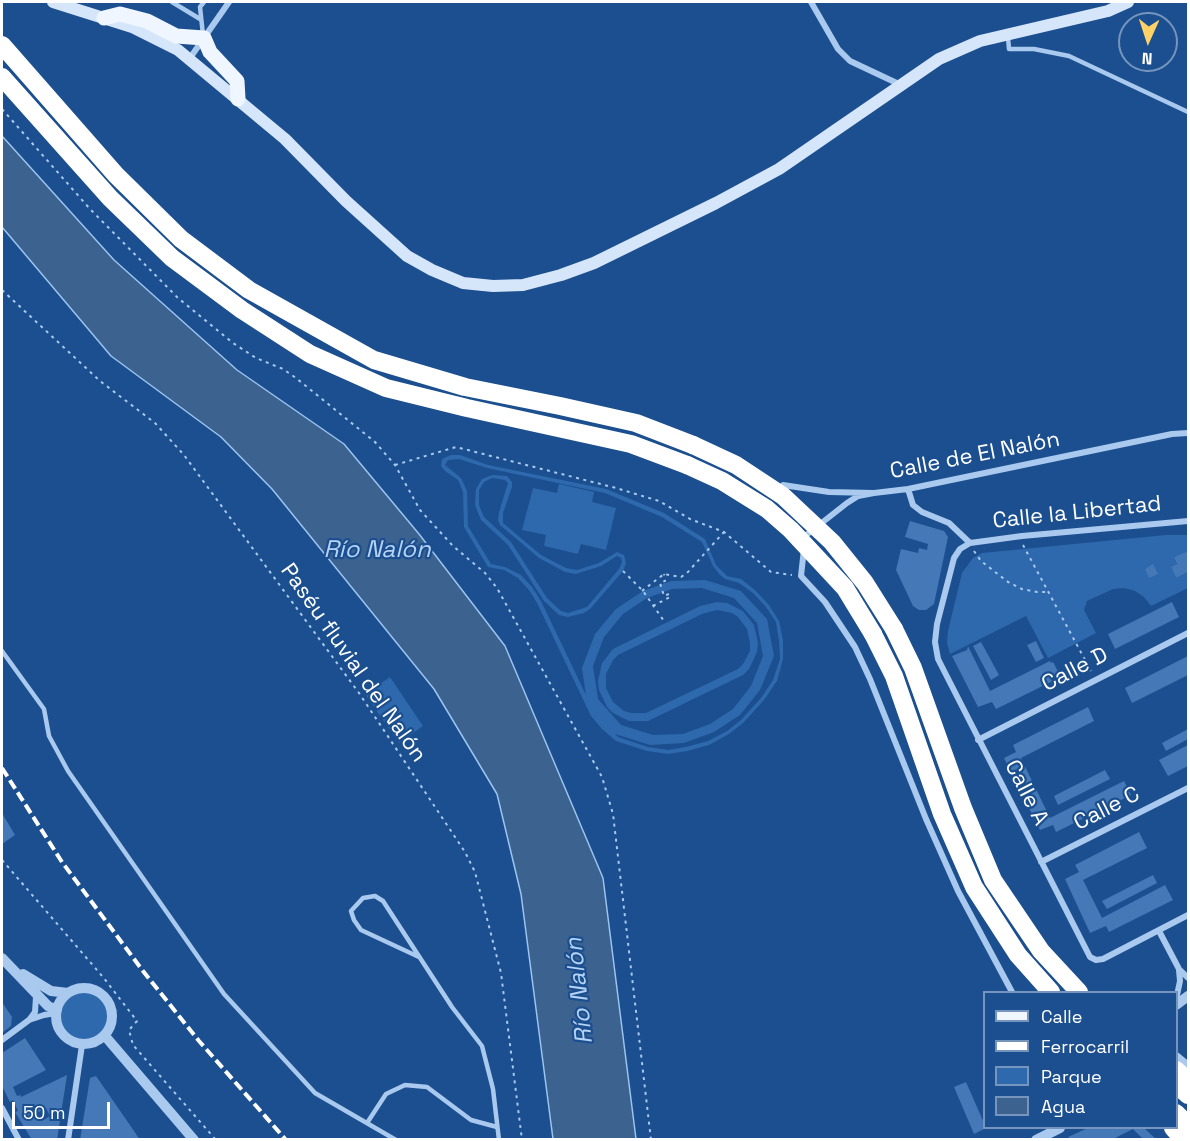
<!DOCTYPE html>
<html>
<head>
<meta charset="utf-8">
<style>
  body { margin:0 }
  #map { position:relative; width:1190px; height:1141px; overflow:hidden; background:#1b4f8f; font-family:"Space Grotesk",sans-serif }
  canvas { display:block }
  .frame { position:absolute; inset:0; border:3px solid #fff; pointer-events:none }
  .legend { position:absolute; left:983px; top:991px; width:195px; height:138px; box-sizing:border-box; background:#1b4f8f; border:2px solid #7695bc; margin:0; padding:8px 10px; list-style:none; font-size:18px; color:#fff }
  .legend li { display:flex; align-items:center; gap:12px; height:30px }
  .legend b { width:30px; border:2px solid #7695bc }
  .north { position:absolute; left:1118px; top:12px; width:60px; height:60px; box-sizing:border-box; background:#1b4f8f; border:2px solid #7695bc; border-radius:50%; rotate:183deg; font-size:16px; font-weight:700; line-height:24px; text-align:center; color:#fff }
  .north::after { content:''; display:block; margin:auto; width:21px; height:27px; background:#ffd166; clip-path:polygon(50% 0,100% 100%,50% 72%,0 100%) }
  .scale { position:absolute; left:12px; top:1102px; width:98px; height:27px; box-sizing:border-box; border:3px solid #fff; border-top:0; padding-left:8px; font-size:18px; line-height:21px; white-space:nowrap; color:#fff; -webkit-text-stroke:4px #1b4f8f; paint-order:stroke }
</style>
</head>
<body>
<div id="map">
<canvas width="1190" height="1141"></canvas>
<div class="frame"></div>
<ul class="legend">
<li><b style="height:8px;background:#f0f6ff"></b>Calle</li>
<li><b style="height:8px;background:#fff"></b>Ferrocarril</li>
<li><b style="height:16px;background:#2e69ad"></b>Parque</li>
<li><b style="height:16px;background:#3c6290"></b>Agua</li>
</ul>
<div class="north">N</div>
<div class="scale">50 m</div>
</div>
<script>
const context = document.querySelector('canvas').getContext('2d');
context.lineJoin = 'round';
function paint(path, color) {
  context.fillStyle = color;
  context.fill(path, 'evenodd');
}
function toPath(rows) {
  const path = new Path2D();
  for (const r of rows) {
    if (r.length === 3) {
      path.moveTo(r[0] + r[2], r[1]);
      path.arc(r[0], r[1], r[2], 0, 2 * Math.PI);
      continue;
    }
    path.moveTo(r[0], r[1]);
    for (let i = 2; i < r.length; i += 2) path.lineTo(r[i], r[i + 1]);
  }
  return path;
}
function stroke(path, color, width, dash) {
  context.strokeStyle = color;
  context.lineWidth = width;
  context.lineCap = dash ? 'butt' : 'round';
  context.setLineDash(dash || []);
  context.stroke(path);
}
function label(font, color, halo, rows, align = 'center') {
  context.font = font + ' "Space Grotesk",sans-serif';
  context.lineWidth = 4.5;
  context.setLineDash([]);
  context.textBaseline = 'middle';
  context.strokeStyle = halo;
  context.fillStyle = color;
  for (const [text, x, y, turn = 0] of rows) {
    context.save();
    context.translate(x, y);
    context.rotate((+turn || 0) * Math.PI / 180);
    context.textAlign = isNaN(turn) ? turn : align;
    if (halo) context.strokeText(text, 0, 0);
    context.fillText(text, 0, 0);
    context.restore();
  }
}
const green = toPath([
  [451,455,460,455,488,465,606,489,664,513,705,539,716,565,727,576,741,579,755,590,769,605,779,621,783,640,783,659,777,681,764,700,743,723,729,734,709,745,687,751,668,754,647,751,616,741,602,729,591,716,537,603,529,590,518,578,504,570,488,567,464,527,463,492,458,480,445,471,441,466,442,459],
  [459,459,487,468,605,493,662,517,702,542,713,566,719,574,725,579,739,583,753,593,766,607,776,622,779,641,780,659,773,680,761,698,741,720,727,731,708,741,686,747,668,750,648,747,618,737,615,734,650,745,684,743,714,732,740,715,760,690,774,656,767,619,741,591,705,580,671,581,643,591,616,609,595,634,582,668,586,695,541,601,532,587,521,575,505,567,491,564,468,526,467,491,461,478,445,465,448,460],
  [702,588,734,598,757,623,763,656,751,686,733,709,710,724,683,734,653,735,621,725,598,699,593,666,604,637,623,614,647,598,672,589],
  [492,475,507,476,512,482,512,487,503,513,503,523,541,555,566,568,577,570,599,563,617,552,624,555,626,563,623,571,590,609,584,613,568,617,559,615,544,601,508,545,481,520,475,505,476,489,482,479],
  [492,478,505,480,508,483,499,512,498,520,500,525,539,558,565,572,576,574,601,566,617,556,621,558,622,562,619,569,587,607,568,613,561,611,547,598,511,542,484,517,479,505,479,490,484,482],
  [559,484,594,492,592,502,616,508,606,550,581,544,578,554,544,546,546,535,522,530,533,488,557,493],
  [1166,535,1188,535,1188,551,1174,557,1177,564,1171,567,1176,578,1188,572,1188,588,1151,606,1144,597,1135,591,1124,588,1113,589,1087,601,1084,610,1096,633,1048,658,1026,616,950,654,947,643,948,631,962,573,973,558,982,553],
  [717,602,727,603,743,611,754,625,758,643,757,652,749,669,743,675,648,721,629,721,613,713,607,707,599,690,598,681,602,663,613,649,700,606],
  [717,610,732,613,738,617,747,629,750,643,750,651,743,664,738,669,646,713,631,713,624,711,613,702,606,688,606,674,613,660,618,655,702,614],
  [390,677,423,726,399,743,365,694],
  [84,1016,28]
]);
const water = toPath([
  [2,136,114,260,237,370,344,444,419,534,505,646,603,878,636,1139,553,1139,521,894,497,794,434,689,272,489,221,437,111,356,2,227,2,136]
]);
const building = toPath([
  [910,521,944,531,948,537,934,604,926,610,919,610,913,606,896,570,901,549,918,553,919,548,927,550,928,544,905,537],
  [1188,551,1188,572,1176,578,1171,567,1177,564,1174,557],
  [1153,564,1158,574,1149,578,1145,569],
  [1172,602,1179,617,1115,649,1108,634],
  [1036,641,1044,658,1036,662,1027,645],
  [981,642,999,675,991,680,973,646],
  [968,646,990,691,1050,661,1051,663,1053,662,1061,677,996,709,992,702,978,707,952,656,967,650],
  [1188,656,1188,675,1132,703,1125,688],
  [1088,707,1094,721,1021,758,1050,818,1124,781,1131,795,1056,832,1053,825,1040,830,1004,758,1016,752,1013,745],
  [1188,729,1188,739,1166,751,1162,743],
  [1188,745,1188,766,1168,776,1159,760],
  [1105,770,1110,779,1058,805,1054,796],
  [2,813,15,835,2,844],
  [1139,832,1147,848,1083,880,1102,918,1165,885,1173,900,1109,932,1106,926,1090,933,1065,879,1079,872,1075,865],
  [1153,875,1157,883,1107,909,1102,901],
  [2,1002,12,1017,11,1026,2,1033],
  [25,1038,46,1070,13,1087,17,1096,21,1095,21,1097,67,1075,57,1140,32,1140,15,1112,18,1111,13,1100,10,1102,2,1086,2,1053],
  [46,1108,50,1116,42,1121,37,1113],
  [96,1076,132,1128,140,1140,80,1140,90,1078],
  [966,1082,984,1123,984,1129,974,1134,954,1087],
  [1088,1128,1144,1128,1157,1140,1144,1140,1133,1129,1111,1140,1072,1140,1068,1137]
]);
const path = toPath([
  [2,109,90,209,178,298,233,343,256,358,283,369,296,378,375,442,395,465,420,510,453,546,485,573,497,588,602,777,613,814,651,1140],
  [2,290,100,381,155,423,184,455,359,693,465,852,475,872,501,973,522,1140],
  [395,465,456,447,616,488,659,501,690,519,724,532,771,572,792,575],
  [1023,545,1091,671],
  [974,551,981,561,1008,582,1022,589,1037,592,1048,592],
  [623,571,643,591,664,621],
  [642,591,664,574,681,577,687,573,724,532],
  [653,606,670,597,669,594,664,596,660,583,665,581,664,574],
  [2,860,103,977,137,1021,129,1030,133,1045,216,1140]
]);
const service = toPath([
  [172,2,200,19],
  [203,35,200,7,204,2],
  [1008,37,1009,49,1034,49,1069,56,1188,112],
  [2,651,44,709,49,736,68,771,224,994,315,1093,396,1140],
  [419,957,361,930,354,920,351,911,363,898,375,896,383,901,452,1007,482,1046,493,1089,499,1140],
  [367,1123,386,1094,405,1085,427,1087,471,1120,497,1127]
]);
const minor = toPath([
  [811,2,838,49,850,61,901,85],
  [190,58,229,2],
  [783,485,829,492,874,493,908,489,1172,434,1188,433],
  [908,489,913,505,922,512,949,523,970,543],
  [1188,521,1022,536,970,543,960,549,954,558,937,624,935,642,938,659,1090,957,1096,960,1103,959,1188,915],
  [805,539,805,536,847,503,858,496,874,493],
  [804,549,801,576,825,602,855,647,870,679,926,819,958,891,1012,992],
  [978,740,1188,633],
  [1041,862,1188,788],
  [1159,931,1179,969,1188,978],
  [1176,1000,1180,981,1179,970],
  [29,1020,35,1012,36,997],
  [2,1040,29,1020,44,1015,56,1013],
  [2,1108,19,1140],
  [68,1140,82,1045]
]);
const tertiary = toPath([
  [2,958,48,1006,57,1010],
  [23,974,51,991,68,993],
  [84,1016,28],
  [1176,1005,1188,996],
  [105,1036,194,1140],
  [1176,1057,1188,1067],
  [1036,1140,1060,1128]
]);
const secondary = toPath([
  [53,2,132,27,178,50,285,139,346,201,407,256,432,270,463,283,493,286,523,285,561,275,594,263,716,203,779,169,939,59,980,41,1108,11,1128,2]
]);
const primary = toPath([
  [104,18,120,14,147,21,176,36,204,38,210,52,237,81,238,99]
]);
const motorway = toPath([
  [2,45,116,175,181,239,249,290,374,360,465,387,560,406,636,423,693,445],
  [2,77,110,198,172,258,242,310,310,354,386,388,467,408,631,444,687,465],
  [894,629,913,668,963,808,993,880,1041,951,1079,992],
  [873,634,894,676,942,814,974,887,1018,955,1051,992],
  [1176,1084,1188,1095],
  [1176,1113,1188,1125],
  [1173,1128,1184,1140]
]);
const rail = toPath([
  [2,768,62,862,143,971,199,1041,286,1140]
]);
const motorwayBridge = toPath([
  [693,445,736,465,783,496,832,542,865,583,894,629],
  [687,465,722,481,767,509,791,530,845,588,873,634],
  [1176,1070,1188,1081]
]);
const streetNames = [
  ["Calle de El Nalón",975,456,-11],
  ["Calle la Libertad",1077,513,-6],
  ["Paséu fluvial del Nalón",353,663,55],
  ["Calle D",1075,670,-27],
  ["Calle A",1026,793,63],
  ["Calle C",1107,809,-27]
];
const waterNames = [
  ["Río Nalón",377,550],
  ["Río Nalón",580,991,-96]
];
paint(green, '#2e69ad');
paint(water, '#3c6290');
stroke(water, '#9cc4f0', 1.5);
paint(building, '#4478b7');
stroke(path, '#a9c9ee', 2, [3, 4.5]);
stroke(service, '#a9c9ee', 4.5);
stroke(minor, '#a9c9ee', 6);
stroke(tertiary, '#a9c9ee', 10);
stroke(secondary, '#d6e6fa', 12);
stroke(primary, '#f0f6ff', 15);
stroke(motorway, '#fff', 18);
stroke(rail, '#fff', 4, [10, 4.5]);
stroke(motorwayBridge, '#fff', 18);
label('22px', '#fff', '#1b4f8f', streetNames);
label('italic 24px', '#b5d3f5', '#1b4f8f', waterNames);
</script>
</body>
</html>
